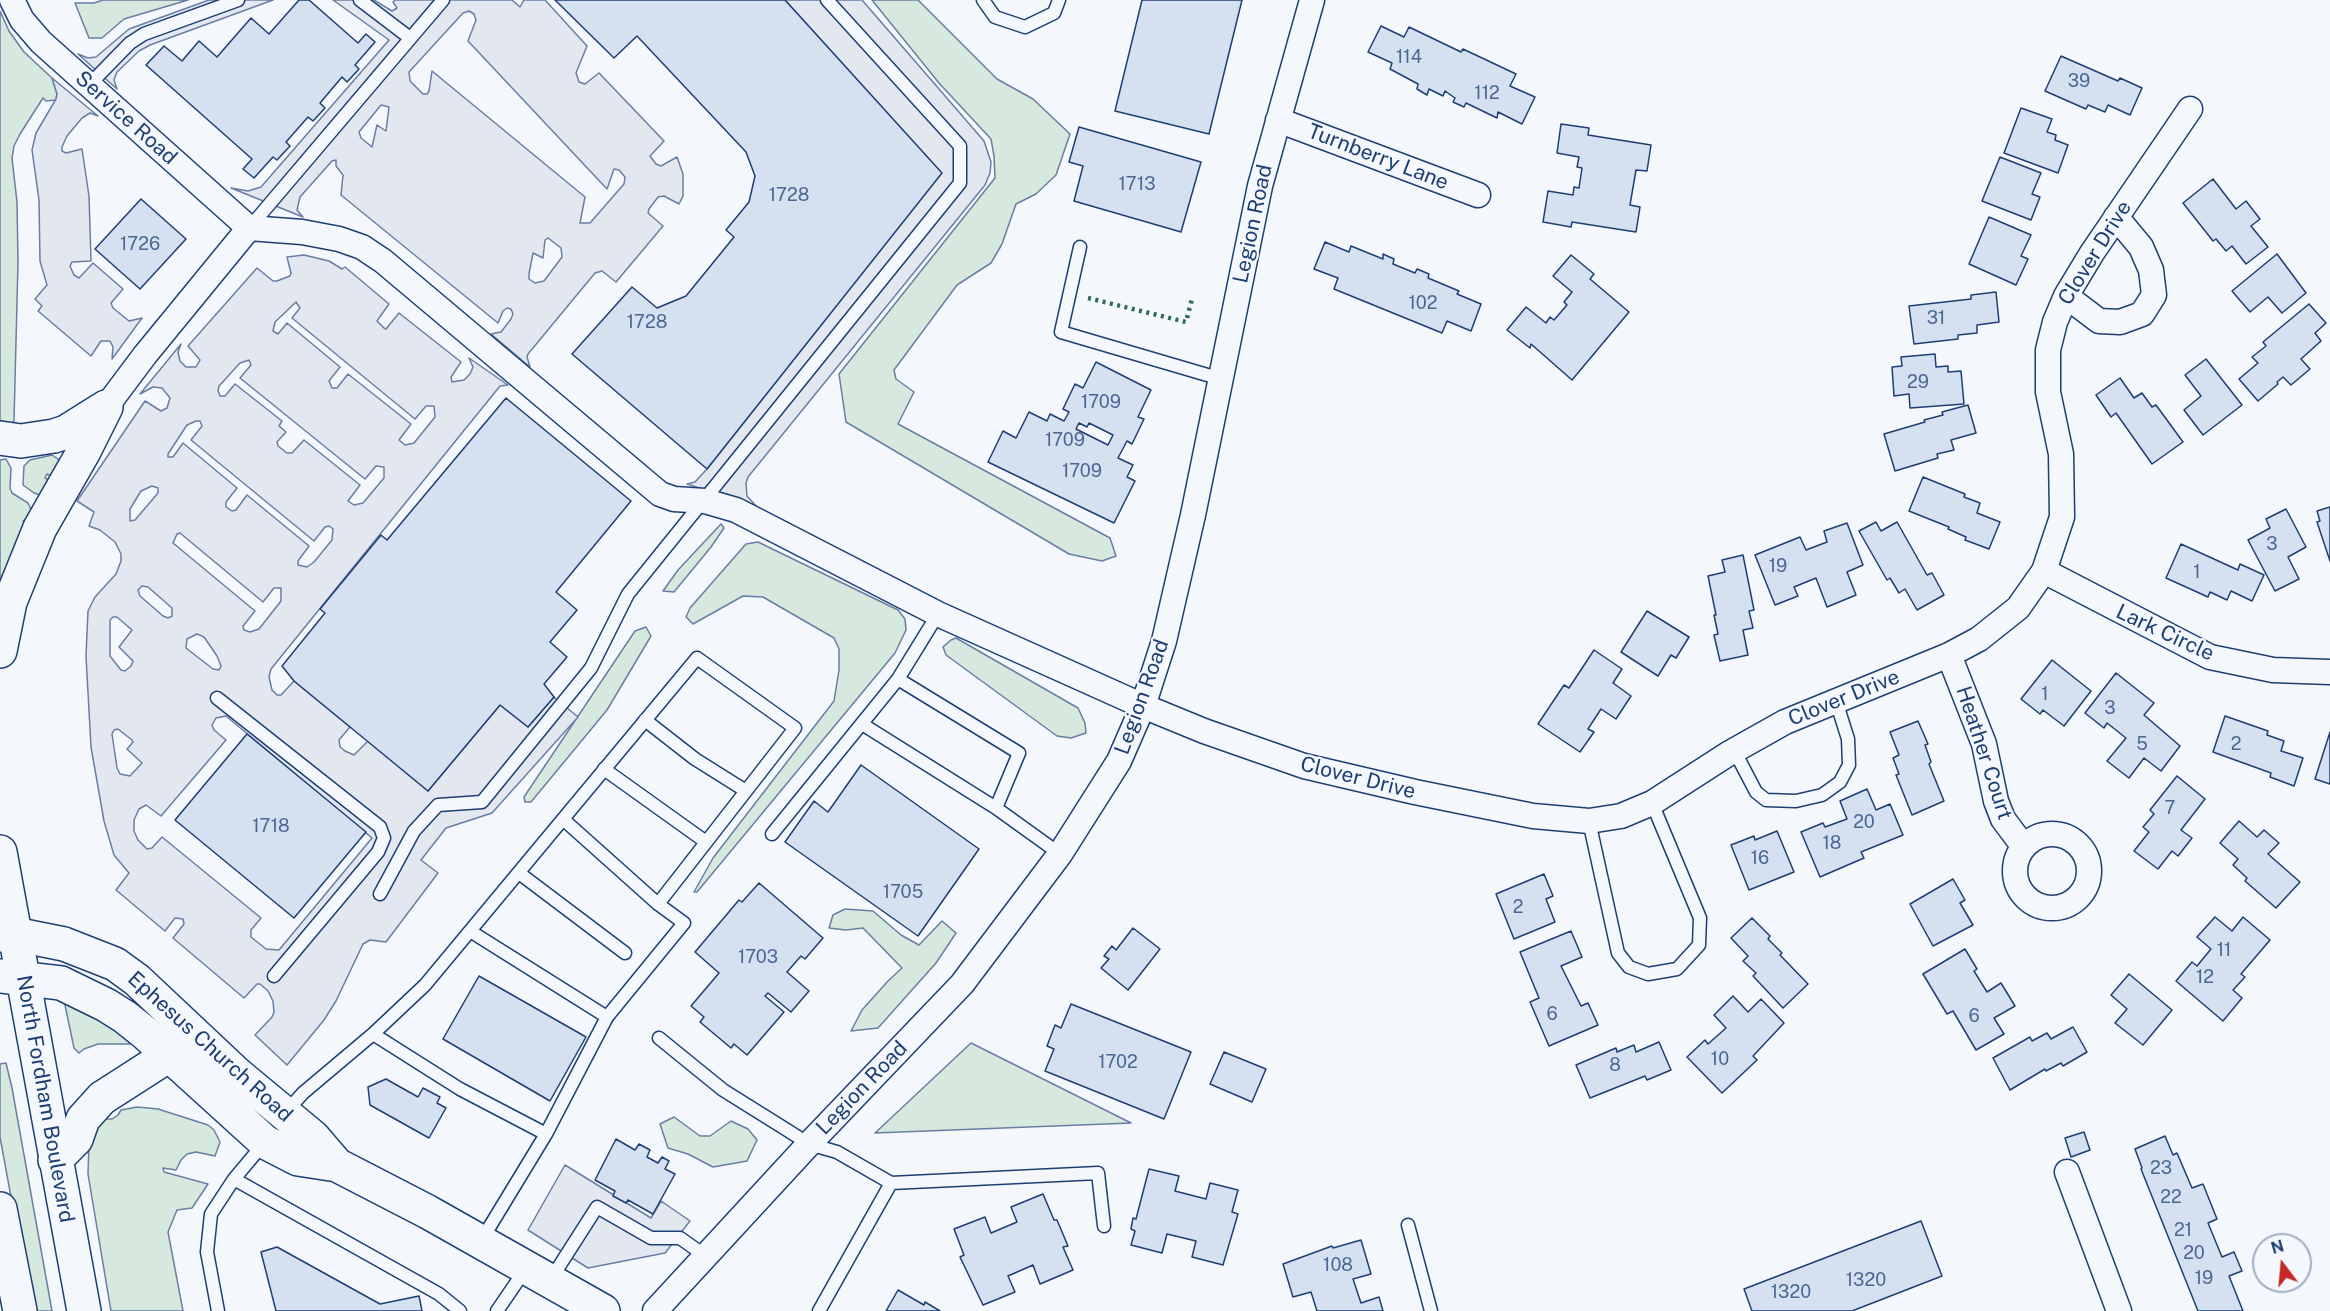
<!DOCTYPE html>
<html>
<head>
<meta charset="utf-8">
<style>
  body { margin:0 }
  #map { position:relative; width:2330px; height:1311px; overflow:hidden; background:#f4f7fb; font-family:"Public Sans",sans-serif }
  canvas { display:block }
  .north { position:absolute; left:2252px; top:1233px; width:60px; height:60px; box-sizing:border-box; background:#f4f7fb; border:2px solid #9eadc5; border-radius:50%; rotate:344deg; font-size:16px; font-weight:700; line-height:24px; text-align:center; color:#1d3f73 }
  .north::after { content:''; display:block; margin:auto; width:21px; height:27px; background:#c62828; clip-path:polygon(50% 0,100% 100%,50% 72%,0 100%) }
</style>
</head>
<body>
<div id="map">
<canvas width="2330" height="1311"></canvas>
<div class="north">N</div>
</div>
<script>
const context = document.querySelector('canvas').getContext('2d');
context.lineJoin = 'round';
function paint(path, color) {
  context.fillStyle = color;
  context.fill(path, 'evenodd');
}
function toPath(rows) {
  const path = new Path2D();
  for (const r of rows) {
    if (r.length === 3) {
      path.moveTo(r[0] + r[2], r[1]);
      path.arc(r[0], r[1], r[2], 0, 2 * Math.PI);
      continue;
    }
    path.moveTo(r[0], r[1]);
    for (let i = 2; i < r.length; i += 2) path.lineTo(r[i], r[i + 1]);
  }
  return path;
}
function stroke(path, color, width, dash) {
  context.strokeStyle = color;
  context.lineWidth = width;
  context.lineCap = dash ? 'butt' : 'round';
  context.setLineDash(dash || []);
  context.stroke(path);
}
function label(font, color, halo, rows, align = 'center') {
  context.font = font + ' "Public Sans",sans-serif';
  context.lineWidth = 4.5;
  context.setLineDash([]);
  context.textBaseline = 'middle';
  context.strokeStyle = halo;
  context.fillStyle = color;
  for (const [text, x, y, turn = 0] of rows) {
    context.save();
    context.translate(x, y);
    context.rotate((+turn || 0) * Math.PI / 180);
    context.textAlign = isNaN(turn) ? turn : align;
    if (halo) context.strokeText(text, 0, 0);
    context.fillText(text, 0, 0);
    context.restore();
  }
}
const green = toPath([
  [103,0,188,0,124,19,102,38,89,38,75,3,94,3,103,0],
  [872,0,918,0,997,79,1033,99,1070,134,1056,175,1036,194,1016,204,1002,244,991,263,957,285,894,370,896,379,914,392,898,424,1110,538,1116,556,1102,561,1069,554,846,422,839,374,995,178,994,156,991,139,939,83,872,0],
  [0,11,9,31,24,52,52,78,57,94,56,100,46,101,43,98,20,134,14,146,12,158,17,202,18,262,14,421,9,426,0,420,0,11],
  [52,455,58,459,60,462,53,477,47,474,45,478,51,481,40,495,34,493,23,485,24,466,30,460,52,455],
  [6,459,11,468,10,488,12,493,28,503,33,514,23,521,27,522,0,587,0,460,6,459],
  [721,524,724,528,711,547,674,592,663,591,678,570,721,524],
  [758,542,898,610,905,619,906,630,895,653,697,892,694,892,713,858,834,701,839,670,839,649,834,638,763,597,743,596,693,624,686,617,690,608,746,544,758,542],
  [646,627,651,636,607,710,531,802,525,802,524,797,635,631,646,627],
  [956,638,1078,708,1085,723,1086,733,1071,738,1057,736,946,655,943,647,951,640,956,638],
  [845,909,873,911,901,935,919,945,942,921,956,933,936,963,878,1028,851,1031,862,1010,888,981,902,968,863,928,846,930,829,928,833,915,845,909],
  [67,1002,91,1011,131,1044,98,1044,84,1049,79,1053,74,1048,65,1005,67,1002],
  [971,1043,1131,1123,875,1133,971,1043],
  [6,1063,12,1088,52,1311,32,1311,0,1137,0,1064,6,1063],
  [137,1107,158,1109,208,1125,214,1130,220,1142,215,1156,196,1152,187,1154,181,1160,176,1170,163,1168,164,1172,208,1184,192,1208,177,1210,168,1232,183,1311,111,1311,88,1174,89,1142,101,1115,105,1119,112,1119,118,1115,121,1110,137,1107],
  [674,1117,700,1136,710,1136,731,1121,748,1129,757,1140,747,1161,713,1167,688,1154,668,1148,660,1124,674,1117]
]);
const parking = toPath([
  [209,0,273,0,150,45,139,51,117,72,114,80,117,89,78,54,88,58,96,57,129,29,209,0],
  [333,0,374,0,392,11,397,8,393,2,395,0,512,0,520,7,524,0,545,0,587,46,576,73,579,82,585,84,599,73,664,141,650,156,656,164,661,166,677,157,683,174,683,196,679,204,664,196,658,197,649,209,648,213,663,226,616,282,602,271,595,273,528,354,527,357,530,367,491,334,501,332,511,319,513,314,511,309,507,308,503,311,498,323,341,195,343,175,336,166,336,160,332,161,300,197,297,210,303,217,231,188,248,191,261,187,389,40,333,0],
  [469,11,474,14,476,20,468,41,607,189,614,169,619,170,625,177,624,184,590,223,580,223,585,197,432,71,429,91,427,94,423,94,410,81,409,72,463,13,469,11],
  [381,105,389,107,386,131,377,125,372,147,361,138,359,132,381,105],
  [548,238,561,248,562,257,544,281,535,283,529,279,529,274,533,253,543,258,545,240,548,238],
  [785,0,862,0,984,141,991,162,990,173,985,185,748,477,746,483,747,496,757,507,687,484,695,482,707,469,941,173,785,0],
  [52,78,98,116,90,113,82,118,67,136,62,147,62,151,66,153,82,149,89,196,91,261,72,262,70,266,74,275,79,278,93,263,123,289,111,303,113,308,129,321,142,318,112,359,113,347,110,341,101,341,91,356,38,311,42,306,35,299,47,285,40,261,39,200,32,150,36,133,56,99,57,94,52,78],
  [304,255,329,261,342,269,345,267,389,304,377,321,384,328,386,329,399,313,461,362,451,377,452,382,464,380,470,374,473,367,469,358,508,385,500,386,271,669,269,677,272,690,277,695,281,695,294,681,350,727,339,740,340,747,345,751,354,755,368,741,428,791,500,705,528,727,554,697,578,717,492,813,446,828,421,860,438,873,386,942,370,940,363,944,336,1001,324,1020,287,1065,255,1035,272,1017,274,1012,273,1001,268,991,260,984,257,984,244,998,173,938,184,924,183,919,175,918,165,931,116,890,129,873,114,855,104,821,91,747,86,656,88,611,95,597,116,574,121,561,121,554,115,542,100,530,89,526,94,512,77,501,145,401,161,411,167,408,170,398,162,388,153,387,140,394,181,344,178,352,180,361,186,367,196,367,200,360,188,346,257,268,273,281,277,281,290,276,291,273,287,257,304,255],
  [296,302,300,308,292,318,415,419,426,406,434,406,435,417,414,443,405,445,399,440,411,424,348,374,337,388,332,388,329,381,340,367,287,323,278,334,273,331,275,322,296,302],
  [249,360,251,365,240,378,365,479,376,466,384,467,384,478,363,503,354,505,348,501,360,485,304,440,292,453,287,453,278,446,277,442,286,432,279,426,282,421,235,384,225,396,220,396,218,391,219,386,240,363,249,360],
  [196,421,200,421,202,426,191,440,314,541,325,527,329,526,333,529,332,540,314,562,307,567,298,565,298,561,309,546,247,495,236,510,232,511,226,507,226,502,237,488,183,443,173,457,168,457,168,454,187,425,196,421],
  [152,486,158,488,158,493,135,520,130,521,130,509,141,491,152,486],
  [180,533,263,602,274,588,281,588,281,601,259,629,250,632,244,630,243,626,255,611,173,543,177,534,180,533],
  [142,586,148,587,172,608,172,616,168,618,163,616,140,596,138,590,142,586],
  [113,617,117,617,132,630,119,647,133,661,131,666,125,671,121,670,110,656,110,620,113,617],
  [197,634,204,637,217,656,221,666,219,670,213,669,186,648,187,639,197,634],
  [226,716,372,838,279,950,266,949,251,937,251,930,261,918,162,837,152,848,147,849,138,840,134,831,134,820,139,809,146,805,161,816,226,740,214,730,212,725,216,718,226,716],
  [118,729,132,740,133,742,127,749,142,763,130,776,120,774,117,768,112,734,114,730,118,729],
  [565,1165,651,1218,661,1201,690,1221,665,1253,588,1268,528,1230,565,1165]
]);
const building = toPath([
  [299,0,309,0,358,43,366,34,375,42,355,65,359,69,347,82,342,77,320,103,325,108,313,121,308,117,286,142,290,146,277,160,273,157,254,178,243,169,252,159,146,65,164,46,182,61,199,41,217,57,251,18,269,34,299,0],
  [555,0,785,0,942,173,707,469,572,354,632,287,657,308,686,296,734,237,726,230,749,202,755,176,746,152,637,36,614,58,555,0],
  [1142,0,1242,0,1209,134,1115,111,1142,0],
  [1381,26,1404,37,1409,27,1461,52,1463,49,1516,74,1510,86,1535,97,1522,124,1498,112,1497,118,1466,103,1464,107,1453,102,1455,98,1445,91,1443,96,1429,89,1427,95,1417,89,1418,84,1390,69,1392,63,1368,52,1381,26],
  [2061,56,2118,81,2120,78,2142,88,2130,115,2108,105,2105,112,2088,105,2086,109,2045,91,2061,56],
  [2021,108,2052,119,2047,132,2056,135,2055,140,2068,145,2058,173,2004,153,2021,108],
  [1561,124,1589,128,1588,135,1651,145,1647,171,1636,170,1630,205,1640,207,1636,232,1572,222,1571,227,1543,222,1548,191,1573,195,1574,187,1579,188,1582,168,1577,167,1579,157,1557,153,1561,124],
  [1079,127,1201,162,1181,232,1074,201,1083,166,1069,162,1079,127],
  [2000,157,2041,173,2032,194,2040,197,2031,220,1982,201,2000,157],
  [2213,179,2236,209,2246,201,2260,219,2251,226,2268,247,2246,264,2232,246,2226,251,2216,239,2213,241,2183,203,2213,179],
  [141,199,186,239,140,289,95,249,141,199],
  [1989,217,2031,235,2021,256,2028,259,2016,285,1969,264,1989,217],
  [1325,242,1349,252,1351,246,1383,259,1383,254,1394,259,1393,264,1415,273,1417,269,1429,274,1428,278,1459,291,1457,294,1481,304,1471,331,1447,321,1442,333,1334,289,1338,278,1314,269,1325,242],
  [2277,254,2306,293,2282,313,2268,297,2250,312,2232,291,2277,254],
  [1571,255,1594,274,1590,279,1629,312,1572,380,1531,344,1530,348,1507,330,1526,307,1546,323,1550,317,1554,320,1567,305,1564,302,1572,292,1553,276,1571,255],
  [1996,292,1999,322,1977,325,1977,333,1958,335,1958,339,1914,344,1909,306,1971,299,1971,295,1996,292],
  [2309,304,2326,323,2315,333,2321,341,2301,359,2310,369,2291,385,2283,377,2277,382,2278,384,2258,401,2239,379,2258,363,2252,357,2266,346,2263,342,2309,304],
  [1935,354,1936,367,1948,366,1948,372,1961,371,1964,404,1910,408,1909,394,1894,396,1892,367,1902,366,1901,357,1935,354],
  [2206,359,2242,405,2203,435,2184,410,2201,396,2185,375,2206,359],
  [1096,362,1151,390,1138,417,1144,419,1132,444,1127,441,1118,458,1133,465,1127,477,1135,481,1114,523,988,462,1003,431,1016,438,1029,412,1047,421,1050,414,1064,421,1069,412,1063,409,1075,384,1083,388,1096,362],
  [1079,423,1087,427,1089,423,1113,435,1108,445,1076,429,1079,423],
  [2120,378,2134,398,2142,393,2152,407,2156,405,2183,442,2152,464,2116,413,2111,417,2096,395,2120,378],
  [506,398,631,501,556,592,577,610,550,642,567,657,544,684,554,697,528,727,500,705,428,791,294,681,282,666,325,613,320,609,381,535,387,540,506,398],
  [1968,405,1976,433,1951,440,1954,450,1937,454,1938,458,1895,471,1884,434,1925,422,1924,420,1943,415,1942,412,1968,405],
  [1923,477,1965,494,1964,497,1980,503,1977,513,2000,522,1989,549,1965,540,1966,537,1948,529,1949,527,1909,511,1923,477],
  [2330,507,2330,561,2317,522,2320,521,2317,511,2330,507],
  [2286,509,2306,547,2288,557,2299,579,2275,591,2248,540,2270,528,2266,519,2286,509],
  [1876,522,1881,531,1897,522,1927,575,1932,573,1944,595,1917,610,1905,589,1899,593,1890,578,1887,580,1859,531,1876,522],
  [1847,523,1863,565,1847,572,1856,595,1827,607,1816,578,1794,587,1798,596,1775,605,1755,555,1800,537,1806,550,1827,542,1824,531,1847,523],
  [2181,544,2238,570,2240,564,2264,575,2252,601,2231,591,2227,600,2210,592,2208,597,2166,578,2181,544],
  [1743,555,1754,610,1749,611,1753,628,1743,630,1748,655,1720,661,1714,635,1718,634,1714,615,1716,615,1708,576,1725,572,1722,560,1743,555],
  [1647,611,1689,637,1676,658,1671,655,1658,676,1621,652,1647,611],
  [1594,650,1622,669,1613,683,1631,696,1616,719,1601,709,1588,729,1594,732,1580,752,1538,724,1564,685,1569,688,1594,650],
  [2052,660,2091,691,2064,726,2043,710,2040,714,2021,699,2052,660],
  [2116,673,2154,703,2144,715,2180,746,2161,771,2144,758,2129,778,2107,761,2126,738,2107,723,2104,728,2085,713,2116,673],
  [2225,716,2268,731,2267,735,2284,741,2281,751,2303,758,2294,786,2270,777,2271,773,2213,752,2225,716],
  [1918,721,1928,744,1925,745,1931,762,1929,764,1944,801,1912,815,1896,775,1899,774,1893,758,1899,755,1890,732,1918,721],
  [2330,732,2330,784,2315,779,2330,732],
  [247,734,366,832,294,918,175,820,247,734],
  [861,765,979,849,918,936,785,842,814,801,828,812,861,765],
  [2177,776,2205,799,2181,830,2192,838,2178,856,2172,851,2158,869,2134,851,2149,832,2143,827,2154,814,2150,810,2177,776],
  [1867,789,1876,810,1890,804,1903,835,1861,852,1864,858,1820,877,1801,832,1823,823,1825,827,1847,819,1840,801,1867,789],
  [2239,821,2257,837,2264,830,2279,843,2268,854,2300,882,2276,908,2245,881,2247,878,2233,865,2238,859,2220,843,2239,821],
  [1777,831,1794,872,1749,890,1731,845,1754,836,1755,840,1777,831],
  [1544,874,1553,896,1546,899,1555,922,1514,939,1496,894,1544,874],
  [1953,879,1965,900,1960,903,1973,925,1933,946,1910,904,1953,879],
  [759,883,823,938,805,959,801,956,787,972,809,991,791,1012,768,993,765,996,784,1012,747,1055,734,1044,731,1048,700,1022,704,1017,691,1006,719,973,695,952,739,900,742,902,759,883],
  [2215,917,2232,931,2243,917,2270,940,2241,974,2245,977,2233,990,2242,998,2223,1021,2176,981,2192,962,2197,966,2211,949,2197,937,2215,917],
  [1752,918,1770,936,1768,939,1782,953,1780,955,1808,984,1783,1008,1753,976,1756,973,1743,961,1748,956,1731,938,1752,918],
  [1133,928,1160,949,1128,990,1101,968,1109,959,1104,956,1112,946,1116,950,1133,928],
  [1571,931,1582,957,1561,966,1581,1006,1588,1003,1598,1025,1549,1046,1530,1002,1539,998,1520,952,1571,931],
  [1965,949,1977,969,1974,971,1987,992,2001,983,2015,1006,1994,1018,2004,1034,1976,1050,1953,1011,1947,1014,1923,974,1965,949],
  [2129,974,2172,1010,2143,1045,2115,1023,2127,1009,2111,995,2129,974],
  [479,976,586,1037,550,1101,443,1039,479,976],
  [1733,996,1748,1012,1761,999,1784,1023,1753,1056,1757,1060,1722,1093,1687,1057,1705,1040,1708,1044,1726,1028,1714,1015,1733,996],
  [1071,1004,1191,1052,1164,1119,1045,1071,1054,1049,1047,1046,1055,1025,1061,1028,1071,1004],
  [2073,1027,2087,1052,2063,1066,2061,1063,2046,1071,2045,1069,2010,1090,1993,1058,2030,1037,2032,1041,2047,1033,2051,1039,2073,1027],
  [1659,1042,1671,1070,1647,1080,1645,1076,1590,1098,1576,1065,1616,1048,1617,1052,1634,1045,1636,1052,1659,1042],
  [1224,1052,1266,1069,1252,1102,1210,1084,1224,1052],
  [386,1079,418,1097,423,1088,440,1097,437,1103,446,1108,429,1138,370,1105,368,1087,386,1079],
  [2084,1132,2090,1150,2071,1157,2065,1138,2084,1132],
  [2165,1136,2173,1155,2177,1153,2192,1188,2203,1184,2217,1219,2208,1223,2222,1257,2234,1252,2242,1271,2229,1276,2243,1311,2198,1311,2141,1169,2142,1168,2135,1149,2165,1136],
  [616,1139,635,1150,639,1144,650,1150,647,1157,658,1163,662,1157,669,1161,665,1169,675,1174,653,1214,628,1200,626,1203,613,1196,615,1191,595,1180,616,1139],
  [1149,1169,1179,1176,1175,1191,1206,1199,1210,1183,1238,1190,1232,1212,1238,1214,1223,1265,1192,1257,1196,1241,1167,1234,1162,1253,1131,1245,1135,1231,1131,1229,1133,1218,1136,1219,1149,1169],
  [1043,1194,1054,1220,1057,1220,1068,1246,1063,1247,1073,1270,1040,1284,1033,1265,1008,1276,1015,1292,983,1305,960,1257,964,1255,954,1229,985,1217,991,1233,1017,1222,1011,1207,1043,1194],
  [1921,1221,1942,1276,1852,1311,1752,1311,1744,1289,1921,1221],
  [1361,1240,1371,1274,1353,1279,1361,1303,1379,1297,1383,1311,1317,1311,1311,1292,1293,1297,1283,1264,1332,1246,1333,1248,1361,1240],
  [277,1247,380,1304,419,1296,422,1311,276,1311,261,1252,277,1247],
  [898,1290,924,1305,925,1302,940,1311,886,1311,898,1290]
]);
const lane = toPath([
  [360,0,410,38],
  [983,0,995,17,1025,27,1054,13,1059,0],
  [89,85,130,43,144,34,238,0],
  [250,227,443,0],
  [1080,247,1061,332,1221,379],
  [898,679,1019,753,996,808],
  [217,698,380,827,384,838,378,852,274,976],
  [645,720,695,759,746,791],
  [862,724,996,808,1060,854],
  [1734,750,1756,792,1766,800,1796,801,1822,795,1840,782,1849,765,1848,739,1836,701],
  [604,769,706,842],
  [564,820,658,904,684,923,607,1017],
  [1589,821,1618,953,1629,967,1648,974,1677,969,1699,945,1700,918,1652,803],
  [772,834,898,679,938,614],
  [519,873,625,953],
  [380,894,414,831,438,805,482,802,591,668,628,594,960,183,960,146,827,0],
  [470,931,607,1017,546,1134],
  [373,1034,460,1089,546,1134,481,1241],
  [659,1038,723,1090,787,1130,809,1144,837,1152,891,1183,1098,1173,1104,1226],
  [285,1113,303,1093,373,1034,425,985,697,658,795,728,658,904],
  [234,1179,439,1294,460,1311],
  [1408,1225,1431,1311],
  [551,1279,597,1207,651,1238,680,1238,704,1255],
  [218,1311,207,1252,211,1214,234,1179,265,1142],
  [497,1311,525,1270],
  [819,1311,891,1183]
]);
const street = toPath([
  [12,0,22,20,41,42,249,228],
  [1278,120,1478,195],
  [249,228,302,232,339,239,362,247,383,261,660,494,674,499,705,501,736,510,938,614,1143,706,1204,731,1304,766,1415,792,1533,816,1589,821,1621,816,1652,803,1728,754,1785,722,1949,655,1979,639,2018,608,2044,571,2062,517,2061,454,2048,392,2048,350,2055,322,2066,296,2092,253,2190,109],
  [2066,296,2099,321,2120,322,2142,314,2154,295,2151,270,2141,247,2116,217],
  [106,407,145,355,249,228],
  [2044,571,2210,657,2273,670,2330,672],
  [1949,655,1984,744,1996,801,2003,819,2024,847],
  [2052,871,37],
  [2067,1172,2119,1311],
  [655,1311,809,1144,962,984,1060,854,1119,761,1143,706,1164,641,1193,515,1260,186,1312,0]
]);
const secondary = toPath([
  [0,935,14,934,64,944,115,964,137,980,237,1074,313,1137,337,1165],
  [0,976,61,983,106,1005,125,1017,145,1033,265,1142,298,1159,337,1165,428,1212,603,1311],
  [55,1160,76,1139,83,1119,102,1098,169,1055]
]);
const highway = toPath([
  [0,438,21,441,54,436,66,432,106,407],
  [0,651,10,602,40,528,84,451,106,407],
  [0,852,84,1311],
  [0,1209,20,1311]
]);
const hedge = toPath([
  [1088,298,1186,322,1192,299]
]);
const numberNames = [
  ["114",1409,57],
  ["39",2079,81],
  ["112",1487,93],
  ["1713",1137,184],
  ["1728",789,195],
  ["1726",140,244],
  ["102",1423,303],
  ["31",1936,318],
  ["1728",647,322],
  ["29",1918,382],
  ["1709",1101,402],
  ["1709",1065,440],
  ["1709",1082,471],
  ["3",2272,544],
  ["19",1778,566],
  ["1",2197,572],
  ["1",2045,694],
  ["3",2110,708],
  ["5",2142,744],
  ["2",2236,744],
  ["7",2170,808],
  ["20",1864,822],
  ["1718",271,826],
  ["18",1832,843],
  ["16",1760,858],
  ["1705",903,892],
  ["2",1518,907],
  ["11",2224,950],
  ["1703",758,957],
  ["12",2205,977],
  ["6",1552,1014],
  ["6",1974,1016],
  ["10",1720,1059],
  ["1702",1118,1062],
  ["8",1615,1065],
  ["23",2161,1168],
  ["22",2171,1197],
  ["21",2183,1230],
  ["20",2194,1253],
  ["108",1338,1265],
  ["19",2204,1278],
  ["1320",1866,1280],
  ["1320",1791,1292]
];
const streetNames = [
  ["Service Road",126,118,42],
  ["Turnberry Lane",1378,157,21],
  ["Legion Road",1253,224,-78],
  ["Clover Drive",2095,253,-58],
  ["Lark Circle",2165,633,25],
  ["Legion Road",1142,697,-70],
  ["Clover Drive",1844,698,-22],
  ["Heather Court",1984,753,72],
  ["Clover Drive",1358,778,14],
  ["Ephesus Church Road",210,1047,42],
  ["Legion Road",862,1088,-46],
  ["North Fordham Boulevard",45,1099,80]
];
paint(green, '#d7e8df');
stroke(green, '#687fa3', 1.5);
paint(parking, '#e3e8f0');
stroke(parking, '#687fa3', 1.5);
paint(building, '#d5e0f0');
stroke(building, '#1d3f73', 1.5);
stroke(lane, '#1d3f73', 15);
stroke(street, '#1d3f73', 27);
stroke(secondary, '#1d3f73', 36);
stroke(highway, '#1d3f73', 36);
stroke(lane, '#f4f7fb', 12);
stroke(street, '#f4f7fb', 24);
stroke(secondary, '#f4f7fb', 33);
stroke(highway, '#f4f7fb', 33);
stroke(hedge, '#2c6c60', 4.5, [3, 4.5]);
label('18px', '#4b6792', null, numberNames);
label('21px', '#1d3f73', '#f4f7fb', streetNames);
</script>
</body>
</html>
